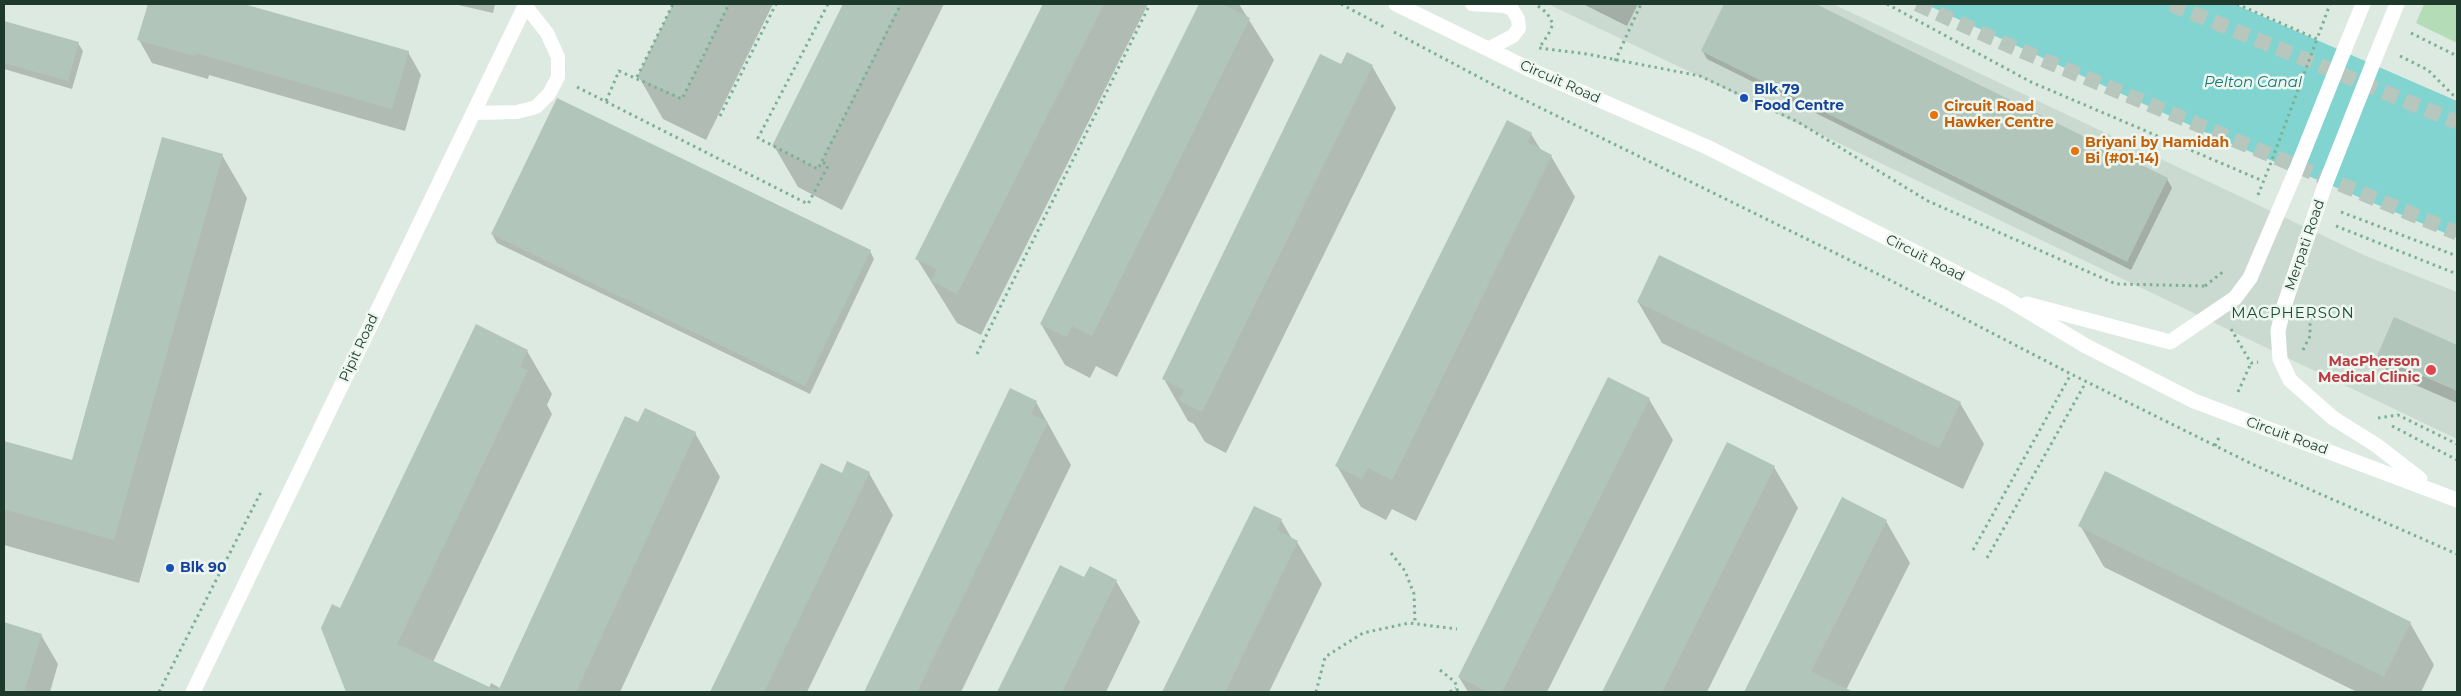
<!DOCTYPE html>
<html>
<head>
<meta charset="utf-8">
<style>
  body { margin:0 }
  #map { position:relative; width:2461px; height:696px; overflow:hidden; background:#ddeae2; font-family:Montserrat,sans-serif }
  canvas { display:block }
  .frame { position:absolute; inset:0; border:5px solid #1e3a2d; pointer-events:none }
</style>
</head>
<body>
<div id="map">
<canvas width="2461" height="696"></canvas>
<div class="frame"></div>
</div>
<script>
const context = document.querySelector('canvas').getContext('2d');
context.lineJoin = 'round';
function paint(path, color) {
  context.fillStyle = color;
  context.fill(path, 'evenodd');
}
function toPath(rows) {
  const path = new Path2D();
  for (const r of rows) {
    path.moveTo(r[0], r[1]);
    for (let i = 2; i < r.length; i += 2) path.lineTo(r[i], r[i + 1]);
  }
  return path;
}
function stroke(path, color, width, dash) {
  context.strokeStyle = color;
  context.lineWidth = width;
  context.lineCap = dash ? 'butt' : 'round';
  context.setLineDash(dash || []);
  context.stroke(path);
}
function label(font, color, halo, rows, align = 'center') {
  context.font = font + ' Montserrat,sans-serif';
  context.lineWidth = 5;
  context.setLineDash([]);
  context.textBaseline = 'middle';
  context.strokeStyle = halo;
  context.fillStyle = color;
  for (const [text, x, y, turn = 0] of rows) {
    context.save();
    context.translate(x, y);
    context.rotate((+turn || 0) * Math.PI / 180);
    context.textAlign = isNaN(turn) ? turn : align;
    if (halo) context.strokeText(text, 0, 0);
    context.fillText(text, 0, 0);
    context.restore();
  }
}
const built = toPath([
  [1548,4,1833,4,2366,256,2457,292,2457,439]
]);
const green = toPath([
  [2424,4,2457,4,2457,43,2416,23]
]);
const water = toPath([
  [1925,4,2234,4,2457,101,2457,238,2227,142]
]);
const shadow = toPath([
  [149,4,239,4,408,52,421,75,405,131,209,75,208,79,152,63,139,40],
  [454,4,495,4,493,13],
  [674,4,773,4,706,140,663,119,639,77],
  [844,4,944,4,842,210,798,187,774,146],
  [1045,4,1148,4,981,335,957,323,917,259],
  [1200,4,1239,4,1274,60,1117,377,1096,366,1090,378,1065,365,1041,324],
  [1583,4,1638,4,1627,26],
  [1725,4,1813,4,2167,179,2172,188,2131,270,1707,59,1702,50],
  [4,22,78,43,83,51,72,89,4,69],
  [1342,66,1372,66,1396,108,1226,453,1205,442,1194,424,1188,421,1164,379],
  [1531,134,1541,150,1551,156,1575,197,1416,521,1392,509,1386,520,1361,507,1337,466],
  [222,155,247,198,139,583,4,545,4,442,73,461],
  [492,234,870,251,874,259,810,394,497,243],
  [1638,302,1960,403,1984,444,1963,489,1662,343],
  [2394,319,2457,346,2457,403,2388,373,2378,356],
  [527,351,552,394,547,405,552,414,433,662,489,688,491,683,500,688,639,423,695,433,720,477,620,692,348,692,322,628,341,610],
  [1010,390,1036,402,1071,465,961,692,865,692],
  [1649,399,1673,440,1547,692,1468,692,1459,677],
  [1728,444,1774,467,1798,508,1707,692,1603,692],
  [822,465,842,475,869,473,893,515,807,692,711,692],
  [1843,499,1886,521,1910,563,1845,692,1746,692],
  [1255,507,1281,520,1292,539,1297,542,1322,584,1269,692,1164,692],
  [2080,525,2410,623,2434,665,2421,692,2357,692,2104,567],
  [1061,566,1085,579,1116,581,1140,622,1106,692,999,692],
  [4,623,41,635,58,664,50,692,4,692]
]);
const building = toPath([
  [148,4,244,4,409,51,392,109,196,53,195,56,137,40],
  [673,4,729,4,682,99,637,77],
  [843,4,900,4,818,169,772,146],
  [1043,4,1104,4,957,294,931,281,937,269,915,259],
  [1199,4,1222,4,1250,18,1092,336,1072,326,1066,337,1040,324],
  [1724,4,1816,4,2168,178,2127,262,1701,51],
  [4,21,79,42,68,81,4,63],
  [1347,52,1373,65,1202,412,1179,400,1184,390,1162,379,1320,54,1341,64],
  [557,98,871,250,805,386,491,234],
  [1507,120,1532,133,1527,142,1552,155,1392,480,1368,468,1362,479,1335,466],
  [162,137,223,154,114,540,4,509,4,441,72,460],
  [1659,255,1961,402,1939,448,1637,302],
  [2394,317,2457,345,2457,391,2377,356],
  [476,324,528,350,520,367,528,370,397,644,498,691,625,416,638,422,645,408,696,432,576,692,346,692,321,628,332,604,340,608],
  [1608,377,1650,398,1502,692,1488,692,1458,677],
  [1010,388,1037,401,1031,414,1048,422,917,692,864,692],
  [1727,442,1775,466,1662,692,1602,692],
  [847,461,870,472,764,692,710,692,821,463,842,473],
  [2105,471,2411,622,2384,677,2078,526],
  [1842,497,1887,520,1811,671,1853,692,1744,692],
  [1254,506,1282,519,1277,530,1298,541,1225,692,1162,692],
  [1060,565,1084,577,1090,566,1117,580,1062,692,997,692],
  [4,622,42,634,24,692,4,692]
]);
const motorwayTunnel = toPath([
  [1917,4,2010,46,2457,233],
  [2171,4,2457,122]
]);
const path = toPath([
  [828,4,758,138,818,169,901,4],
  [1341,4,1384,27],
  [1887,4,2031,82,2263,181],
  [2237,4,2317,39,2330,4],
  [1538,6,1547,13,1553,24,1548,35,1539,48,1587,54,1700,76,1798,122,1928,201,2116,284,2205,286],
  [1394,32,1490,83,1886,278,2071,374,2252,464,2457,554],
  [2411,33,2457,56],
  [2400,56,2428,70,2453,95,2457,97],
  [1615,61,1641,4],
  [637,77,673,4],
  [577,87,808,204,828,166,822,161],
  [606,101,619,71,682,99,729,4],
  [720,116,776,4],
  [2258,195,2270,165],
  [2341,212,2457,256],
  [2336,226,2457,274],
  [2205,286,2224,271],
  [2231,329,2251,363,2258,362],
  [2303,350,2310,336,2310,307],
  [977,354,1150,4],
  [2238,392,2251,363],
  [2378,418,2398,415,2457,444],
  [2392,426,2457,460],
  [2215,446,2220,435],
  [1973,550,2071,374],
  [1391,553,1405,571,1414,594,1415,623],
  [1987,558,2086,382],
  [1440,670,1455,682,1458,692],
  [159,692,262,490],
  [1316,692,1325,657,1363,633,1409,623,1457,629],
  [1450,692,1456,688]
]);
const service = toPath([
  [1472,4,1504,6,1512,9,1518,19,1519,28,1513,36,1488,49],
  [473,113,517,112,536,107,549,94,558,77,558,57,547,33,525,5]
]);
const tertiary = toPath([
  [1396,4,1531,70,1707,147,2004,297,2086,346,2194,401,2457,500],
  [2345,48,2363,4],
  [2375,58,2397,4],
  [2325,185,2283,309,2278,331,2280,359,2290,380,2333,418,2376,445,2420,479],
  [2027,304,2170,342,2235,298,2250,278,2295,173],
  [193,692,526,4]
]);
const pathBridge = toPath([
  [2270,165,2317,39]
]);
const tertiaryBridge = toPath([
  [2295,173,2345,48],
  [2325,185,2375,58]
]);
const markers = [
  [1744,98,5,"#1a4fb4"],
  [1934,115,5,"#e8710a"],
  [2075,151,5,"#e8710a"],
  [2431,370,6,"#e0444e"],
  [170,568,5,"#1a4fb4"]
];
const streetNames = [
  ["Circuit Road",1560,82,24],
  ["Merpati Road",2305,245,-71],
  ["Circuit Road",1925,258,27],
  ["Pipit Road",359,348,-65],
  ["Circuit Road",2287,436,20]
];
const transitNames = [
  ["Blk 79",1754,90],
  ["Food Centre",1754,106],
  ["Blk 90",180,568]
];
const foodNames = [
  ["Circuit Road",1944,107],
  ["Hawker Centre",1944,123],
  ["Briyani by Hamidah",2085,143],
  ["Bi (#01-14)",2085,159]
];
const healthNames = [
  ["MacPherson",2420,362],
  ["Medical Clinic",2420,378]
];
const waterNames = [
  ["Pelton Canal",2253,83]
];
const neighbourhoodNames = [
  ["MACPHERSON",2293,314]
];
paint(built, '#cbdad0');
paint(green, '#b4ddb7');
paint(water, '#81d4d0');
paint(shadow, '#0003');
paint(building, '#b2c5ba');
stroke(motorwayTunnel, '#b7c7be', 15, [15, 8]);
stroke(path, '#7bb095', 3, [2.5, 4]);
stroke(service, '#fff', 14);
stroke(tertiary, '#fff', 15);
stroke(pathBridge, '#7bb095', 3, [2.5, 4]);
stroke(tertiaryBridge, '#fff', 15);
for (const [x, y, r, color] of markers) {
  const dot = new Path2D();
  dot.arc(x, y, r, 0, 2 * Math.PI);
  context.fillStyle = color;
  context.fill(dot);
  stroke(dot, '#edf7f0', 2);
}
label('14px', '#1e3a2d', '#edf7f0', streetNames);
label('bold 14px', '#164399', '#edf7f0', transitNames, 'left');
label('bold 14px', '#c56008', '#edf7f0', foodNames, 'left');
label('bold 14px', '#be3a42', '#edf7f0', healthNames, 'right');
label('italic 15px', '#157976', '#edf7f0', waterNames);
context.letterSpacing = '1px';
label('15px', '#194d36', '#edf7f0', neighbourhoodNames);
context.letterSpacing = '0px';
</script>
</body>
</html>
